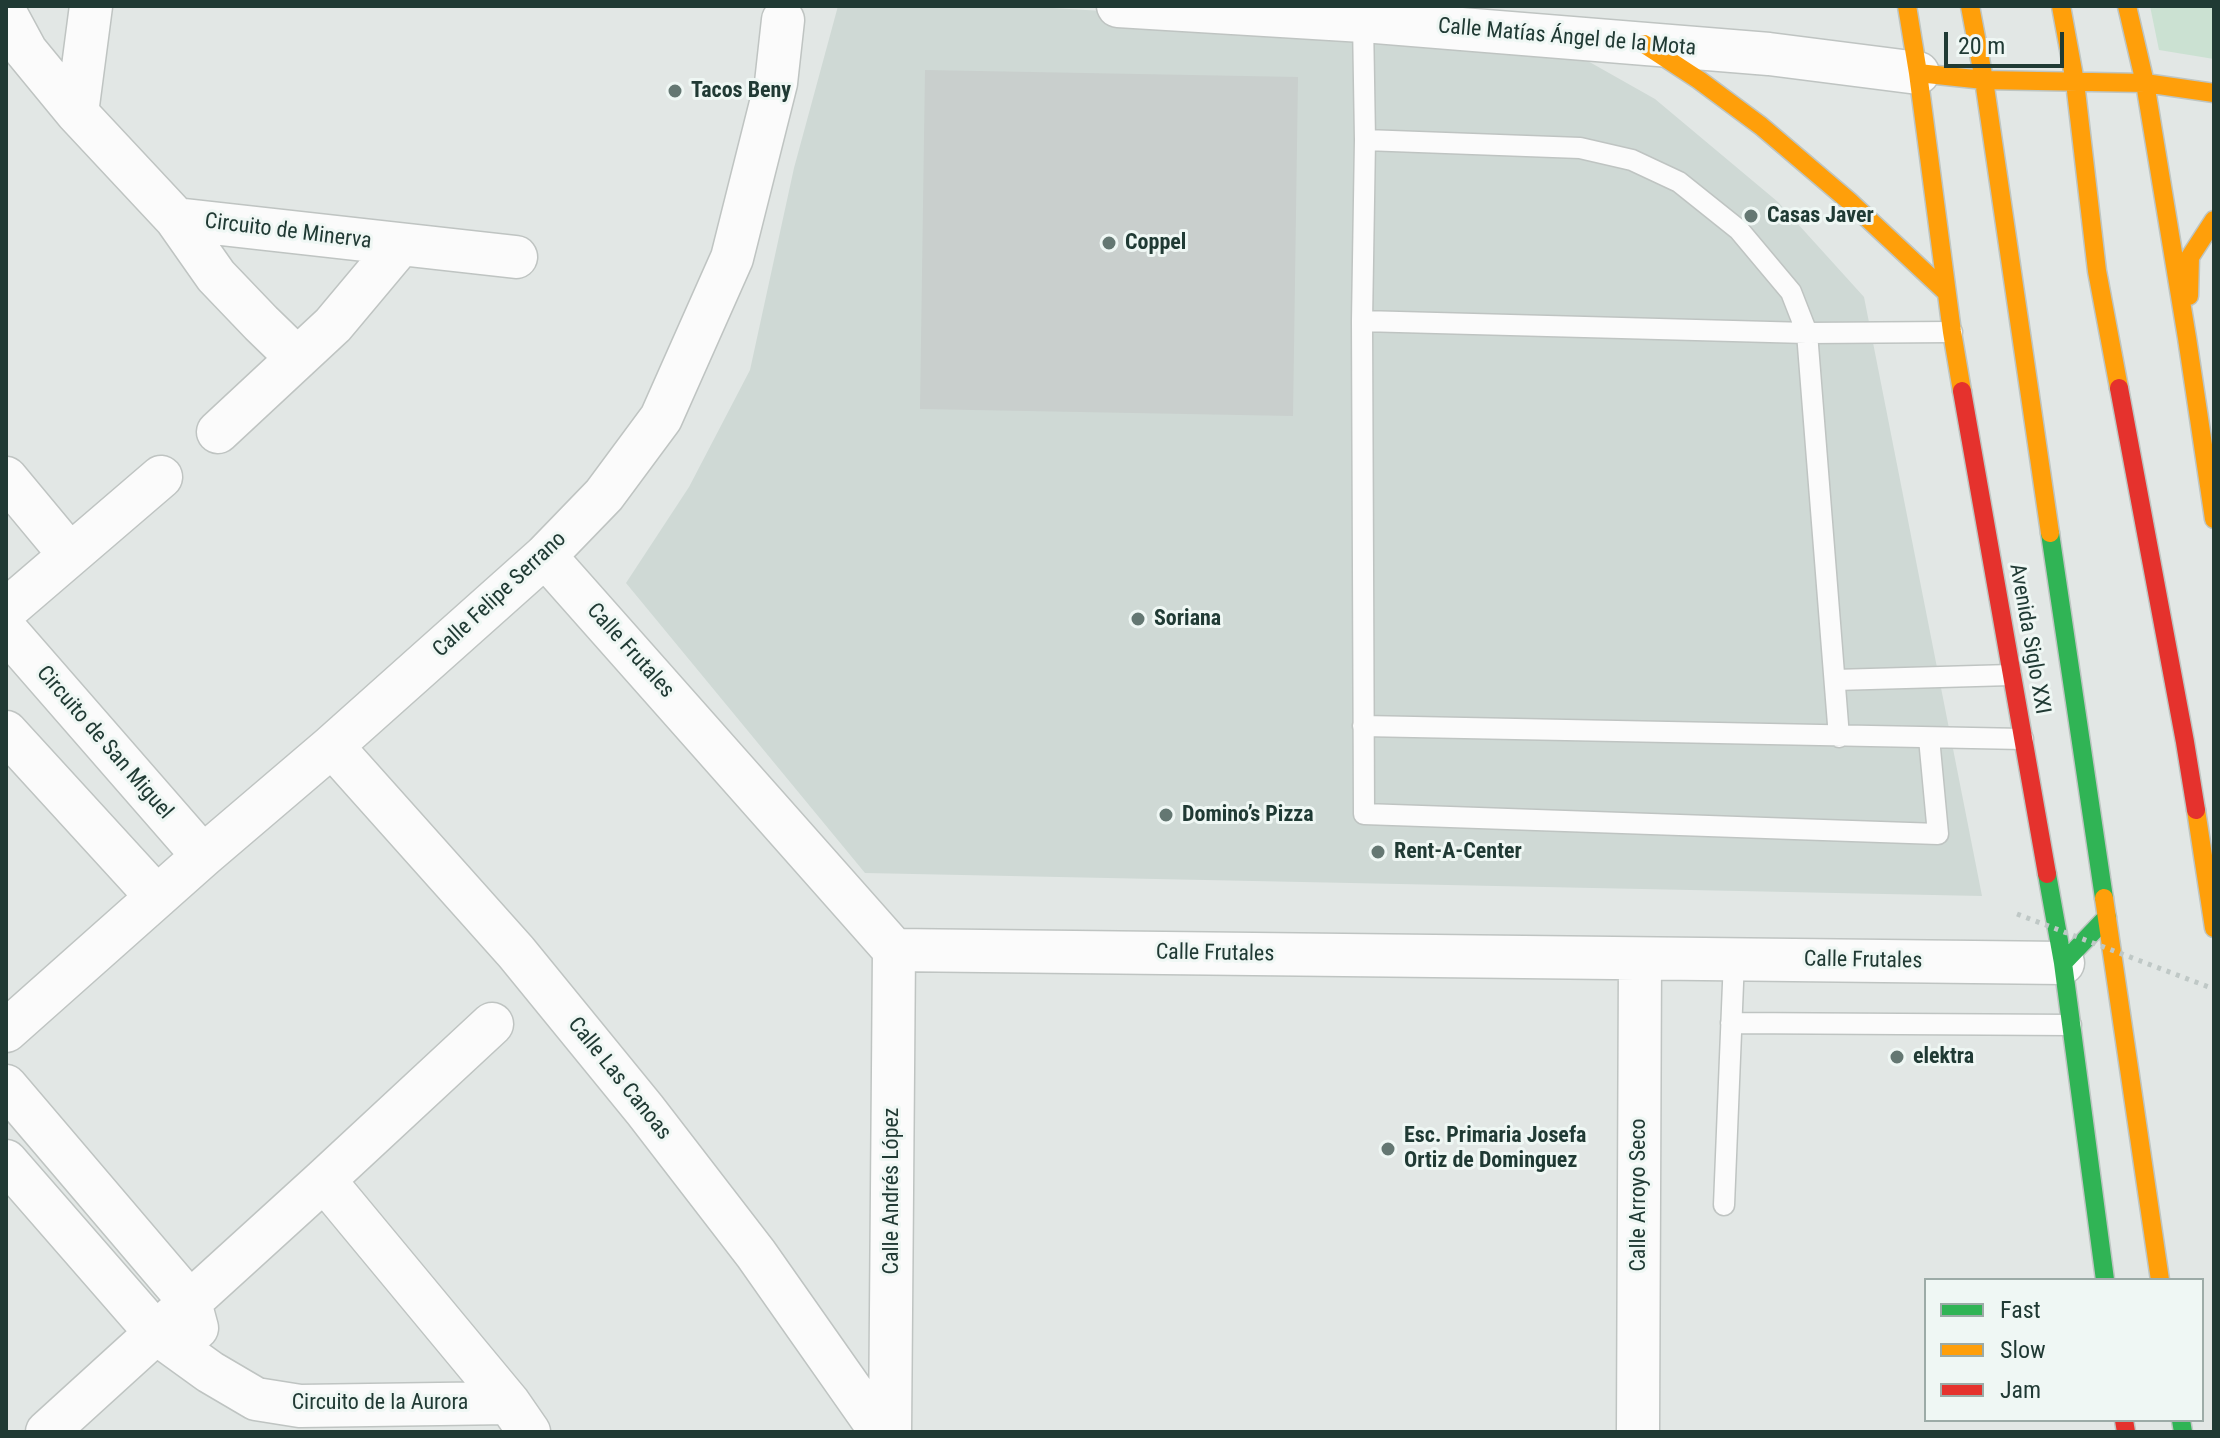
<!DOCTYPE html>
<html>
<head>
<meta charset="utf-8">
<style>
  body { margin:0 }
  #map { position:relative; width:2220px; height:1438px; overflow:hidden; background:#e2e7e5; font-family:"Roboto Condensed",sans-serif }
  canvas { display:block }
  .frame { position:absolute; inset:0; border:8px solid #203a34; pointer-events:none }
  .legend { position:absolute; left:1924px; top:1278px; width:280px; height:144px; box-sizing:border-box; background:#eff7f4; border:2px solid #9caba7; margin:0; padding:10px 14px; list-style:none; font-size:24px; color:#203a34 }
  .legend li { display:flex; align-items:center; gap:16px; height:40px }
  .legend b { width:40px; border:2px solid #9caba7 }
  .scale { position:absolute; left:1944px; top:32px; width:120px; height:36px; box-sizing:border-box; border:4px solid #203a34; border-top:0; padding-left:10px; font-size:24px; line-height:28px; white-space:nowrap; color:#203a34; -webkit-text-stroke:6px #eff7f4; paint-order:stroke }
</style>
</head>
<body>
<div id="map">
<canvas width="2220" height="1438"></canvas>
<div class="frame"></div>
<ul class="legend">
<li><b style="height:10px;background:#30b455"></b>Fast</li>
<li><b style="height:10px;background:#ff9f0a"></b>Slow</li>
<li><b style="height:10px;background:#e5322d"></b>Jam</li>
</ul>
<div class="scale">20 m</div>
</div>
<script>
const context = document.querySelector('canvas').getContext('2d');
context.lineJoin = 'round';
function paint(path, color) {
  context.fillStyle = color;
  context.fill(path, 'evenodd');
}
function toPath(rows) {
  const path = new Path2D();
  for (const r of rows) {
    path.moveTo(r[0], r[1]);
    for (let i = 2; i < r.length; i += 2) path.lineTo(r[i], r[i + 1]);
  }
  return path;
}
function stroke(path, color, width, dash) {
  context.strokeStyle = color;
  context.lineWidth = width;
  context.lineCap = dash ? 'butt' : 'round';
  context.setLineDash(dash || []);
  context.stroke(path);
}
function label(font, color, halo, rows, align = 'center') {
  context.font = font + ' "Roboto Condensed",sans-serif';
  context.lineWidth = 6;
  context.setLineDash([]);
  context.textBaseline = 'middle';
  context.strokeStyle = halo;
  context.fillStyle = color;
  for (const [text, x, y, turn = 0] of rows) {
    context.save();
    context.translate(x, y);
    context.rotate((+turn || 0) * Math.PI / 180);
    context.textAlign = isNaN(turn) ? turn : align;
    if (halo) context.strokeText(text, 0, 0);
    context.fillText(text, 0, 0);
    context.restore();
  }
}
const built = toPath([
  [838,6,1020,6,1547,38,1655,99,1778,202,1864,297,1982,896,865,873,626,583,689,487,750,370,794,168]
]);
const green = toPath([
  [2150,6,2214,6,2214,59,2159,50]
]);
const building = toPath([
  [925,70,1298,77,1293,416,920,409]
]);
const lane = toPath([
  [1363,21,1365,140,1362,321,1364,814,1938,834,1929,738],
  [1365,140,1580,148,1632,160,1679,182,1739,230,1791,292,1807,333,1839,737],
  [1362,321,1807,333,1952,332],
  [1835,680,2011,675],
  [1363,726,2023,739],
  [1731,1023,2071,1025],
  [1724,1205,1734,959]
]);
const street = toPath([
  [1118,6,1363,21,1769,54,1918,73],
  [6,14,26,51,77,113,176,219,216,276,261,323,297,358],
  [77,113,91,6],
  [176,219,516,257],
  [218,432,333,325,400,245],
  [6,478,70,555],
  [545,556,894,950,2063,963],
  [6,610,161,477],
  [6,630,203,856],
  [6,732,157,897],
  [332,746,516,952,645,1110,756,1254,881,1432],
  [6,1031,203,856,332,746,545,556,604,495,661,418,732,258,776,83,783,20],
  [6,1086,190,1302,197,1328],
  [6,1161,156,1333,210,1372,256,1399,300,1406,509,1403],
  [324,1180,509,1403,529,1432],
  [47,1432,324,1180,492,1024],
  [890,1432,894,950],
  [1638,1432,1640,959]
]);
const fast = toPath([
  [2050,533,2104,898],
  [2047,874,2063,963,2105,1280],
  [2063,963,2107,917],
  [2181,1420,2183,1432]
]);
const slow = toPath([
  [1907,6,1918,73,1952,332,1962,391],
  [1970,6,1984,80,2050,533],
  [2061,6,2075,82,2097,271,2119,388],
  [2127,6,2145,83,2187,338,2214,519],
  [1644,44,1699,80,1761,126,1849,201,1945,291],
  [1918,73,1984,80,2145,83,2214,93],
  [2189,296,2190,257,2214,220],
  [2196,810,2214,928],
  [2104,898,2160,1280]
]);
const jam = toPath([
  [2119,388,2185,742,2196,810],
  [1962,391,2047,874],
  [2124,1420,2126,1432]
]);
const pathBridge = toPath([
  [2017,914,2214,989]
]);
const markers = [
  [675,91,8,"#647772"],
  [1751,216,8,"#647772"],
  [1109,243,8,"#647772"],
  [1138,619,8,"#647772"],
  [1166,815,8,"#647772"],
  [1378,852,8,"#647772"],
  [1897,1057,8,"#647772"],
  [1388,1149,8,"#647772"]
];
const streetNames = [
  ["Calle Matías Ángel de la Mota",1567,38,5],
  ["Circuito de Minerva",288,232,7],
  ["Calle Felipe Serrano",500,595,-43],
  ["Avenida Siglo XXI",2029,639,80],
  ["Calle Frutales",630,651,48],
  ["Circuito de San Miguel",104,743,49],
  ["Calle Frutales",1215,954,1],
  ["Calle Frutales",1863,961,1],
  ["Calle Las Canoas",619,1079,51],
  ["Calle Andrés López",892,1191,-90],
  ["Calle Arroyo Seco",1639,1195,-90],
  ["Circuito de la Aurora",380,1403]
];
const poiNames = [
  ["Tacos Beny",691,91],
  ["Casas Javer",1767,216],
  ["Coppel",1125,243],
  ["Soriana",1154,619],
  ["Domino’s Pizza",1182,815],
  ["Rent-A-Center",1394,852],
  ["elektra",1913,1057],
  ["Esc. Primaria Josefa",1404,1136],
  ["Ortiz de Dominguez",1404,1161]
];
paint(built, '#cfd9d5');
paint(green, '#cbe1d2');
paint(building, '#c9cfcd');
stroke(lane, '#bfc4c2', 23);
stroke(street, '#bfc4c2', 45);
stroke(fast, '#bec5c2', 21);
stroke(slow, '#bec5c2', 21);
stroke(jam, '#bec5c2', 21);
stroke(lane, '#fbfbfb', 20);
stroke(street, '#fbfbfb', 42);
stroke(fast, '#30b455', 18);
stroke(slow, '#ff9f0a', 18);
stroke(jam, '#e5322d', 18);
stroke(pathBridge, '#bfc8c6', 5, [4, 6]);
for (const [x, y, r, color] of markers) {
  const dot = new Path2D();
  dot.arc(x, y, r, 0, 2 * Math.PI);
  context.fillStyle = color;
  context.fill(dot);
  stroke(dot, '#eff7f4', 3);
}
label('22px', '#203a34', '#eff7f4', streetNames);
label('bold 22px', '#203a34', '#eff7f4', poiNames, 'left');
</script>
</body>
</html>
